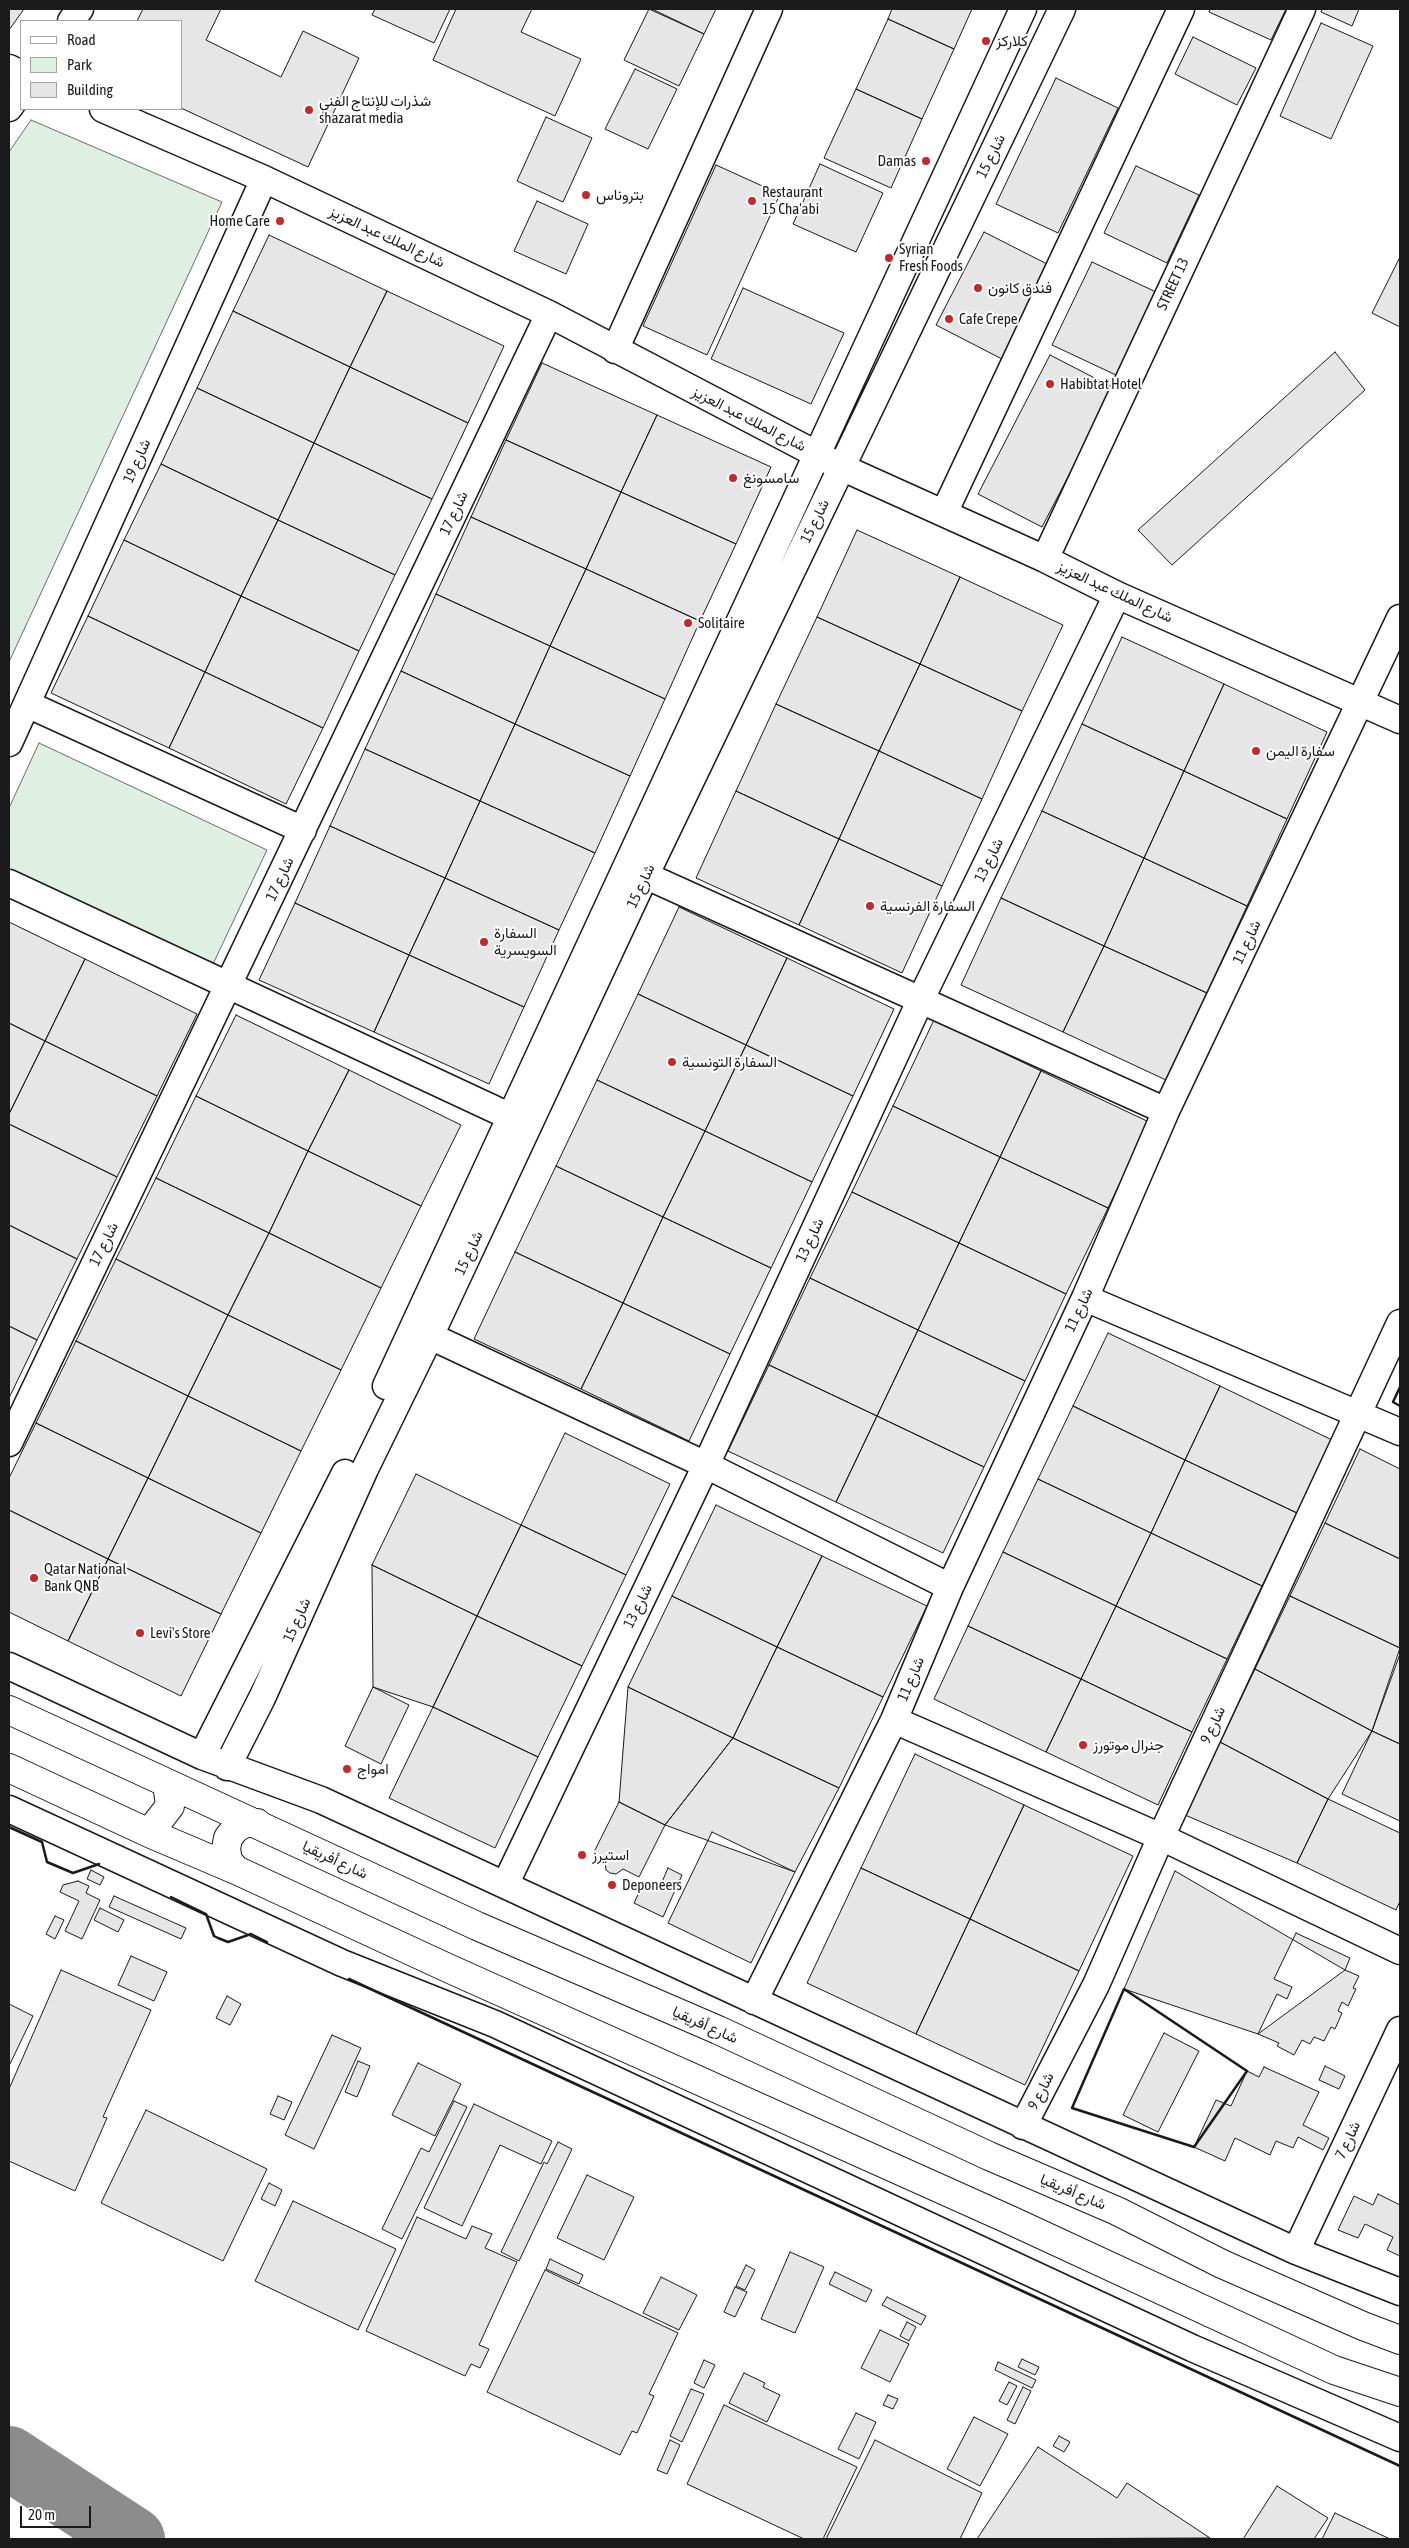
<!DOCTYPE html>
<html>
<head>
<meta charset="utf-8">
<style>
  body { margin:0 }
  #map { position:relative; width:1409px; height:2548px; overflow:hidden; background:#fff; font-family:"Asap Condensed",sans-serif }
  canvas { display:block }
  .frame { position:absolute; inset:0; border:10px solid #1a1a1a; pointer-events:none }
  .legend { position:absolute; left:20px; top:20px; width:162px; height:90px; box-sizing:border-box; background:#fff; border:1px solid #a3a3a3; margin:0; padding:6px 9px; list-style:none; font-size:15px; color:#1a1a1a }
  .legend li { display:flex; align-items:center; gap:10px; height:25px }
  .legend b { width:25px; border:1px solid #a3a3a3 }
  .scale { position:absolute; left:20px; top:2506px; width:71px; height:22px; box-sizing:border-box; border:2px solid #1a1a1a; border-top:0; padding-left:6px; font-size:15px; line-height:18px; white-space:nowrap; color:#1a1a1a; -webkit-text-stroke:4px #fff; paint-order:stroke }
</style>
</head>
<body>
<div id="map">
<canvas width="1409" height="2548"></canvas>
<div class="frame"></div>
<ul class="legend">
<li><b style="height:6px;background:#fff"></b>Road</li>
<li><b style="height:14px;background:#e0efe3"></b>Park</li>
<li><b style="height:14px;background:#e6e6e6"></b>Building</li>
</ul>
<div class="scale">20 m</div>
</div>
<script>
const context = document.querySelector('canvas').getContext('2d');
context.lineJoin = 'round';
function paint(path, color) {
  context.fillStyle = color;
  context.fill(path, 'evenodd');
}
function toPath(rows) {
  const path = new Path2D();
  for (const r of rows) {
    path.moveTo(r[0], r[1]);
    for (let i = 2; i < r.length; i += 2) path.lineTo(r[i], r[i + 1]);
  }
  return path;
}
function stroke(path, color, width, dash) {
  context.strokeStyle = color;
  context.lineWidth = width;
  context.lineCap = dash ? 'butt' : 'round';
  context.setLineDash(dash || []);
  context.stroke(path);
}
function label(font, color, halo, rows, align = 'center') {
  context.font = font + ' "Asap Condensed",Vazirmatn,sans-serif';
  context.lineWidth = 4;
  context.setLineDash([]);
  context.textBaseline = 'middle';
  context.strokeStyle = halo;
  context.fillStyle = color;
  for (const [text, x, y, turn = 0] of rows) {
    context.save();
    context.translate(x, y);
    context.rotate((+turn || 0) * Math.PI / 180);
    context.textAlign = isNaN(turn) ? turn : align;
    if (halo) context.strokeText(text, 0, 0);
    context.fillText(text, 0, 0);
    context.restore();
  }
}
const green = toPath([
  [31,120,222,202,9,662,9,152,31,120],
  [39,743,267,850,213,964,9,869,9,808,39,743]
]);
const taxiway = toPath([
  [9,2458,133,2539]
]);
const building = toPath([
  [9,9,24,9,9,30,9,9],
  [143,9,221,9,206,40,281,77,303,31,359,58,308,167,181,108,181,21,137,21,143,9],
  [375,9,450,9,434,43,372,15,375,9],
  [456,9,532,9,521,32,581,59,555,116,433,60,456,9],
  [649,9,704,34,679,86,624,60,649,9],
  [652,9,716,9,704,34,652,9],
  [892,9,972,9,954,49,888,19,892,9],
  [1210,9,1286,9,1271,40,1209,12,1210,9],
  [1322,9,1359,9,1352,26,1321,12,1322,9],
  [888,19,954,49,922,119,856,89,888,19],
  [1321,23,1373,46,1331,139,1280,116,1321,23],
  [1193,37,1256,68,1237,105,1175,74,1193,37],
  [635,69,677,89,648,149,605,129,635,69],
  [1056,78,1118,108,1058,233,996,204,1056,78],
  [856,89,922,119,891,188,824,158,856,89],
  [546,117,592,138,563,202,517,181,546,117],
  [820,164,883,193,856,252,793,224,820,164],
  [716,165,780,194,707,355,643,326,716,165],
  [1136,166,1199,195,1167,263,1104,233,1136,166],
  [537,201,588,224,566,274,514,251,537,201],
  [984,232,1049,265,1002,359,936,325,984,232],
  [269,235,387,291,350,367,233,311,269,235],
  [1400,257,1400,327,1372,313,1400,257],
  [1092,262,1156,292,1116,375,1052,345,1092,262],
  [743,288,844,333,811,404,711,359,743,288],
  [387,291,504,346,468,423,350,367,387,291],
  [233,311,350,367,314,443,197,388,233,311],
  [1335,352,1365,390,1172,565,1138,530,1335,352],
  [1050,355,1114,388,1042,527,978,494,1050,355],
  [542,363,657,415,621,492,506,440,542,363],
  [350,367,468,423,432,499,314,443,350,367],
  [197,388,314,443,278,520,161,464,197,388],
  [657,415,771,467,736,544,621,492,657,415],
  [506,440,621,492,586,569,471,517,506,440],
  [314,443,432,499,395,575,278,520,314,443],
  [161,464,278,520,241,596,124,540,161,464],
  [621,492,736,544,700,621,586,569,621,492],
  [471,517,586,569,550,646,436,594,471,517],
  [278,520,395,575,359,651,241,596,278,520],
  [857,530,960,577,920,664,817,617,857,530],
  [124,540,241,596,205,672,88,616,124,540],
  [586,569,700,621,665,699,550,646,586,569],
  [960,577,1063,625,1022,711,920,664,960,577],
  [436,594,550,646,515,724,401,671,436,594],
  [241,596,359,651,323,728,205,672,241,596],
  [88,616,205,672,169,748,51,693,88,616],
  [817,617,920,664,879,751,776,704,817,617],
  [1122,637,1224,684,1184,771,1082,724,1122,637],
  [550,646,665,699,630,776,515,724,550,646],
  [920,664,1022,711,982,799,879,751,920,664],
  [401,671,515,724,480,801,365,749,401,671],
  [205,672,323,728,286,804,169,748,205,672],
  [1224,684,1327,732,1287,819,1184,771,1224,684],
  [776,704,879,751,839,839,736,791,776,704],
  [515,724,630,776,595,853,480,801,515,724],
  [1082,724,1184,771,1144,858,1042,811,1082,724],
  [365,749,480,801,445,878,330,826,365,749],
  [879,751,982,799,942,886,839,839,879,751],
  [1184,771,1287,819,1247,906,1144,858,1184,771],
  [736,791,839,839,799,925,696,878,736,791],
  [480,801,595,853,559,930,445,878,480,801],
  [1042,811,1144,858,1104,946,1001,898,1042,811],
  [330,826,445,878,409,955,295,903,330,826],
  [839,839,942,886,902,973,799,925,839,839],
  [1144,858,1247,906,1207,993,1104,946,1144,858],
  [445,878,559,930,524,1007,409,955,445,878],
  [1001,898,1104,946,1063,1032,961,985,1001,898],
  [295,903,409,955,374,1032,259,980,295,903],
  [679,907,787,958,746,1045,638,994,679,907],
  [9,922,85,959,45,1041,9,1023,9,922],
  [1104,946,1207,993,1166,1080,1063,1032,1104,946],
  [409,955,524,1007,489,1084,374,1032,409,955],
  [787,958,894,1009,853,1096,746,1045,787,958],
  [85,959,197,1014,157,1096,45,1041,85,959],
  [638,994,746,1045,705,1131,597,1080,638,994],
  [236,1015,349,1070,308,1151,196,1096,236,1015],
  [934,1020,1041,1071,1000,1157,893,1106,934,1020],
  [9,1023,45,1041,9,1114,9,1023],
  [45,1041,157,1096,117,1177,9,1124,9,1114,45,1041],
  [746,1045,853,1096,812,1182,705,1131,746,1045],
  [349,1070,461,1125,421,1206,308,1151,349,1070],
  [1041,1071,1149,1122,1108,1208,1000,1157,1041,1071],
  [597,1080,705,1131,663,1217,556,1166,597,1080],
  [196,1096,308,1151,269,1233,156,1178,196,1096],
  [893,1106,1000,1157,959,1243,852,1192,893,1106],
  [9,1124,117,1177,77,1259,9,1225,9,1124],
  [705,1131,812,1182,771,1268,663,1217,705,1131],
  [308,1151,421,1206,381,1288,269,1233,308,1151],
  [1000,1157,1108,1208,1066,1294,959,1243,1000,1157],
  [556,1166,663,1217,623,1303,515,1252,556,1166],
  [156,1178,269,1233,228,1315,116,1259,156,1178],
  [852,1192,959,1243,918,1330,810,1278,852,1192],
  [663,1217,771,1268,730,1354,623,1303,663,1217],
  [9,1225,77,1259,37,1340,9,1326,9,1225],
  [269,1233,381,1288,341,1370,228,1315,269,1233],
  [959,1243,1066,1294,1025,1381,918,1330,959,1243],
  [515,1252,623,1303,581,1389,474,1339,515,1252],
  [116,1259,228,1315,188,1396,76,1341,116,1259],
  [810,1278,918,1330,877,1416,769,1365,810,1278],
  [623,1303,730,1354,689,1441,581,1389,623,1303],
  [228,1315,341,1370,301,1451,188,1396,228,1315],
  [9,1326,37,1340,9,1398,9,1326],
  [918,1330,1025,1381,984,1467,877,1416,918,1330],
  [1108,1333,1220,1386,1185,1460,1073,1406,1108,1333],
  [76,1341,188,1396,148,1478,36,1423,76,1341],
  [769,1365,877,1416,836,1502,728,1451,769,1365],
  [1220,1386,1332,1440,1297,1513,1185,1460,1220,1386],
  [188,1396,301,1451,261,1533,148,1478,188,1396],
  [1073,1406,1185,1460,1151,1533,1038,1479,1073,1406],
  [877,1416,984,1467,943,1553,836,1502,877,1416],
  [36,1423,148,1478,108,1559,9,1510,9,1478,36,1423],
  [565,1433,670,1484,626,1575,521,1525,565,1433],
  [1360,1449,1400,1469,1400,1559,1325,1523,1360,1449],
  [1185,1460,1297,1513,1262,1586,1151,1533,1185,1460],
  [416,1474,521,1525,477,1616,372,1565,416,1474],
  [148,1478,261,1533,221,1614,108,1559,148,1478],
  [1038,1479,1151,1533,1116,1606,1003,1552,1038,1479],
  [716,1505,822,1556,777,1647,672,1596,716,1505],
  [9,1510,108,1559,68,1641,9,1612,9,1510],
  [1325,1523,1400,1559,1400,1648,1290,1596,1325,1523],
  [521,1525,626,1575,582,1666,477,1616,521,1525],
  [1151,1533,1262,1586,1227,1659,1116,1606,1151,1533],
  [1003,1552,1116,1606,1081,1679,968,1626,1003,1552],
  [822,1556,927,1606,883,1697,777,1647,822,1556],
  [108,1559,221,1614,181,1696,68,1641,108,1559],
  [372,1565,477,1616,433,1707,373,1687,372,1565],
  [672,1596,777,1647,733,1738,628,1687,672,1596],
  [1290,1596,1400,1648,1372,1731,1255,1669,1290,1596],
  [1116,1606,1227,1659,1192,1732,1081,1679,1116,1606],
  [477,1616,582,1666,538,1757,433,1707,477,1616],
  [968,1626,1081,1679,1046,1752,934,1699,968,1626],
  [777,1647,883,1697,839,1788,733,1738,777,1647],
  [1400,1654,1400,1744,1372,1731,1400,1654],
  [1255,1669,1372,1731,1328,1799,1220,1742,1255,1669],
  [1081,1679,1192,1732,1158,1805,1046,1752,1081,1679],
  [373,1687,409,1705,381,1764,345,1746,373,1687],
  [628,1687,733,1738,665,1825,619,1802,628,1687],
  [433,1707,538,1757,495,1848,389,1798,433,1707],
  [1372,1731,1400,1744,1400,1821,1342,1794,1372,1731],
  [733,1738,839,1788,795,1872,665,1825,733,1738],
  [1220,1742,1328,1799,1297,1863,1185,1815,1220,1742],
  [915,1754,1024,1805,970,1919,861,1868,915,1754],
  [1328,1799,1400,1833,1400,1901,1396,1910,1297,1863,1328,1799],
  [619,1802,665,1825,639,1877,623,1869,616,1874,610,1873,606,1870,605,1860,593,1854,619,1802],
  [1024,1805,1133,1856,1079,1971,970,1919,1024,1805],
  [712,1832,795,1872,751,1963,668,1923,712,1832],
  [668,1868,682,1875,663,1917,634,1903,644,1882,659,1889,668,1868],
  [861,1868,970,1919,916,2034,807,1983,861,1868],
  [91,1870,104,1877,100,1885,87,1879,91,1870],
  [1175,1871,1345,1970,1258,2034,1124,1989,1175,1871],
  [78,1881,89,1886,86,1893,100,1900,82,1939,65,1931,79,1901,60,1892,63,1885,78,1881],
  [114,1896,186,1928,181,1939,109,1907,114,1896],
  [100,1908,124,1920,118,1932,94,1920,100,1908],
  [55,1916,64,1920,55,1939,46,1934,55,1916],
  [970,1919,1079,1971,1025,2085,916,2034,970,1919],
  [1296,1933,1350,1958,1345,1970,1359,1976,1353,1988,1356,1989,1348,2006,1342,2002,1338,2011,1342,2013,1335,2029,1331,2027,1324,2041,1314,2037,1310,2044,1302,2040,1294,2055,1277,2046,1279,2043,1258,2034,1277,1994,1287,1999,1292,1987,1274,1979,1296,1933],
  [131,1956,167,1972,154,2001,118,1985,131,1956],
  [61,1970,151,2010,103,2117,107,2118,75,2191,9,2161,9,2089,61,1970],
  [227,1996,241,2004,230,2025,216,2018,227,1996],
  [9,2004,33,2016,9,2066,9,2004],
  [1164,2033,1199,2051,1158,2132,1123,2115,1164,2033],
  [332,2035,361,2048,314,2149,285,2135,332,2035],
  [358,2061,370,2066,357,2097,345,2092,358,2061],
  [418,2063,461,2084,435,2136,392,2115,418,2063],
  [1325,2066,1345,2076,1339,2089,1319,2080,1325,2066],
  [1264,2067,1319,2092,1303,2125,1329,2138,1323,2150,1298,2137,1293,2148,1276,2141,1270,2155,1235,2138,1225,2161,1194,2147,1216,2100,1231,2106,1247,2071,1259,2077,1264,2067],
  [278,2096,292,2102,284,2120,270,2114,278,2096],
  [454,2101,467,2107,402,2239,382,2229,421,2148,429,2152,454,2101],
  [474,2104,552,2141,541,2164,500,2145,462,2226,424,2208,474,2104],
  [146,2110,267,2169,223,2261,101,2203,146,2110],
  [558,2142,572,2149,519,2261,501,2252,544,2162,547,2164,558,2142],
  [587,2175,634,2197,604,2260,557,2238,587,2175],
  [269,2183,282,2190,275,2206,261,2199,269,2183],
  [1378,2194,1400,2205,1400,2256,1387,2250,1393,2237,1365,2224,1358,2238,1338,2230,1354,2196,1373,2205,1378,2194],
  [293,2201,396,2249,358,2330,255,2281,293,2201],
  [417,2217,466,2239,472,2226,492,2234,485,2248,517,2262,479,2345,489,2349,480,2368,471,2364,465,2376,366,2331,417,2217],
  [790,2252,824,2267,795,2333,761,2319,790,2252],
  [550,2259,583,2275,579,2284,546,2269,550,2259],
  [746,2265,755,2270,745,2290,736,2286,746,2265],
  [545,2270,678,2333,649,2394,654,2396,637,2433,632,2431,620,2455,487,2392,545,2270],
  [835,2272,872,2290,866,2302,829,2284,835,2272],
  [661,2277,697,2295,679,2330,643,2313,661,2277],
  [735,2287,747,2292,735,2317,724,2312,735,2287],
  [887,2297,926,2316,921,2325,882,2305,887,2297],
  [907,2322,916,2327,909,2341,900,2336,907,2322],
  [880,2330,909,2344,890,2382,861,2368,880,2330],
  [1022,2359,1039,2367,1035,2375,1018,2367,1022,2359],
  [704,2360,715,2365,704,2388,694,2383,704,2360],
  [998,2362,1036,2380,1032,2388,995,2370,998,2362],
  [744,2373,765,2383,763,2387,780,2395,767,2422,729,2403,744,2373],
  [1009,2382,1017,2386,1007,2405,999,2401,1009,2382],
  [1023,2387,1031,2391,1015,2424,1007,2420,1023,2387],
  [691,2389,704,2394,682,2442,670,2436,691,2389],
  [888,2395,898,2399,893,2409,883,2405,888,2395],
  [724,2405,857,2467,823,2539,804,2539,687,2484,724,2405],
  [856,2413,876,2422,859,2459,838,2449,856,2413],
  [974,2417,1008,2434,980,2486,947,2469,974,2417],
  [1059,2436,1070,2442,1064,2452,1053,2446,1059,2436],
  [670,2440,680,2445,667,2474,657,2470,670,2440],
  [875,2440,982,2493,960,2539,826,2539,875,2440],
  [1038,2447,1117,2498,1127,2483,1210,2538,977,2539,1038,2447],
  [1277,2486,1328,2518,1314,2539,1243,2539,1277,2486],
  [1335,2513,1390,2539,1322,2539,1335,2513]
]);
const minor = toPath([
  [71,21,80,9],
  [9,68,21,74],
  [9,108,21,91],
  [103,109,264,179,549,314,841,467,1045,559,1117,595,1400,720],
  [615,350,769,9],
  [944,513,1181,9],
  [1045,559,1302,9],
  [27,704,303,830],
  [9,743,264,179],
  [629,868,1166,1111],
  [9,883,511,1117],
  [1085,1298,1400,1432],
  [430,1336,706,1465,950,1587],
  [386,1386,1023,9],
  [9,1443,549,314],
  [9,1666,202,1756,321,1800,1296,2251,1400,2292],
  [894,1720,1161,1837,1400,1951],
  [202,1756,345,1473],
  [227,1767,262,1698,365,1469,430,1336,646,874,1062,9],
  [9,1809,342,1963,495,2024,1192,2348,1400,2438],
  [505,1885,706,1465,921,999,1117,595],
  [754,2001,894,1720,950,1587,1085,1298,1166,1111,1400,618],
  [1023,2126,1096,1985,1161,1837,1400,1323],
  [1296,2251,1400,2030]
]);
const highway = toPath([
  [9,1710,477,1926,718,2030,989,2156,1117,2211,1222,2264,1363,2326,1400,2340],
  [9,1768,149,1833,236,1870,450,1969,1010,2220,1334,2370,1400,2392],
  [149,1833,170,1806,167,1783],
  [236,1870,228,1861,226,1849,228,1838,235,1829,245,1823,257,1823]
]);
const wall = toPath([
  [1400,1387,1393,1402,1400,1406],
  [9,1827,42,1842,47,1862,73,1873,99,1864],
  [171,1897,206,1914,214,1936,218,1938,228,1942,251,1934,267,1942],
  [349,1979,1400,2466],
  [1124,1989,1247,2071,1194,2147,1072,2108,1124,1989]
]);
const markers = [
  [986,41,5,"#c62828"],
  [309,110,5,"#c62828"],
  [926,161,5,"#c62828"],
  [586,195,5,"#c62828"],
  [752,201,5,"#c62828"],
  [280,221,5,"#c62828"],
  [889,258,5,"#c62828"],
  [978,288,5,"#c62828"],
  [949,319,5,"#c62828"],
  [1050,384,5,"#c62828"],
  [733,478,5,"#c62828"],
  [688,623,5,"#c62828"],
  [1256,751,5,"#c62828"],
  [870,906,5,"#c62828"],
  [484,942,5,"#c62828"],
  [672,1062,5,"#c62828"],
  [34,1578,5,"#c62828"],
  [140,1633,5,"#c62828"],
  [1083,1745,5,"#c62828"],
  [347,1769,5,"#c62828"],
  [582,1855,5,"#c62828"],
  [612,1885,5,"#c62828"]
];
const poiNames = [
  ["كلاركز",996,41],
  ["شذرات للإنتاج الفني",319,101],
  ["shazarat media",319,118],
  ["Damas",916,161,"right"],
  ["Restaurant",762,192],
  ["15 Cha'abi",762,209],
  ["بتروناس",596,195],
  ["Home Care",270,221,"right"],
  ["Syrian",899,249],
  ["Fresh Foods",899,266],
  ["فندق كانون",988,288],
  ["Cafe Crepe",959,319],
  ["Habibtat Hotel",1060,384],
  ["سامسونغ",743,478],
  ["Solitaire",698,623],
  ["سفارة اليمن",1266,751],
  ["السفارة الفرنسية",880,906],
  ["السفارة",494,933],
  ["السويسرية",494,950],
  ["السفارة التونسية",682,1062],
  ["Qatar National",44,1569],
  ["Bank QNB",44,1586],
  ["Levi's Store",150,1633],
  ["جنرال موتورز",1093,1745],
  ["امواج",357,1769],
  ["استيرز",592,1855],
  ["Deponeers",622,1885]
];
const streetNames = [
  ["شارع 15",991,156,-64],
  ["شارع الملك عبد العزيز",387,237,25],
  ["STREET 13",1173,284,-65],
  ["شارع الملك عبد العزيز",749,419,27],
  ["شارع 19",137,461,-66],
  ["شارع 17",454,513,-65],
  ["شارع 15",815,521,-64],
  ["شارع الملك عبد العزيز",1115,592,25],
  ["شارع 13",989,860,-64],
  ["شارع 17",280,879,-65],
  ["شارع 15",641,886,-65],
  ["شارع 11",1247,942,-65],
  ["شارع 13",810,1240,-65],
  ["شارع 17",104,1244,-64],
  ["شارع 15",469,1253,-65],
  ["شارع 11",1079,1310,-65],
  ["شارع 13",638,1606,-64],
  ["شارع 15",297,1620,-66],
  ["شارع 11",911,1679,-67],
  ["شارع 9",1213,1725,-65],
  ["شارع أفريقيا",335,1860,25],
  ["شارع أفريقيا",705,2025,24],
  ["شارع 9",1041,2091,-63],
  ["شارع 7",1348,2140,-65],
  ["شارع أفريقيا",1073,2192,23]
];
paint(green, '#e0efe3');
stroke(green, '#6a6a6a', 1);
stroke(taxiway, '#8c8c8c', 64);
paint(building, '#e6e6e6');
stroke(building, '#1a1a1a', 1);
stroke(minor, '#1a1a1a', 29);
stroke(highway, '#1a1a1a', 30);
stroke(minor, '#fff', 26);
stroke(highway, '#fff', 28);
stroke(wall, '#1a1a1a', 2.5);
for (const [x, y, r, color] of markers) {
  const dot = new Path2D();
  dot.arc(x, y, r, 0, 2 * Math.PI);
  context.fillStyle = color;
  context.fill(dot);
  stroke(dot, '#fff', 2);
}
label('15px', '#1a1a1a', '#fff', poiNames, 'left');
label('15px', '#1a1a1a', '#fff', streetNames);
</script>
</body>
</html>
